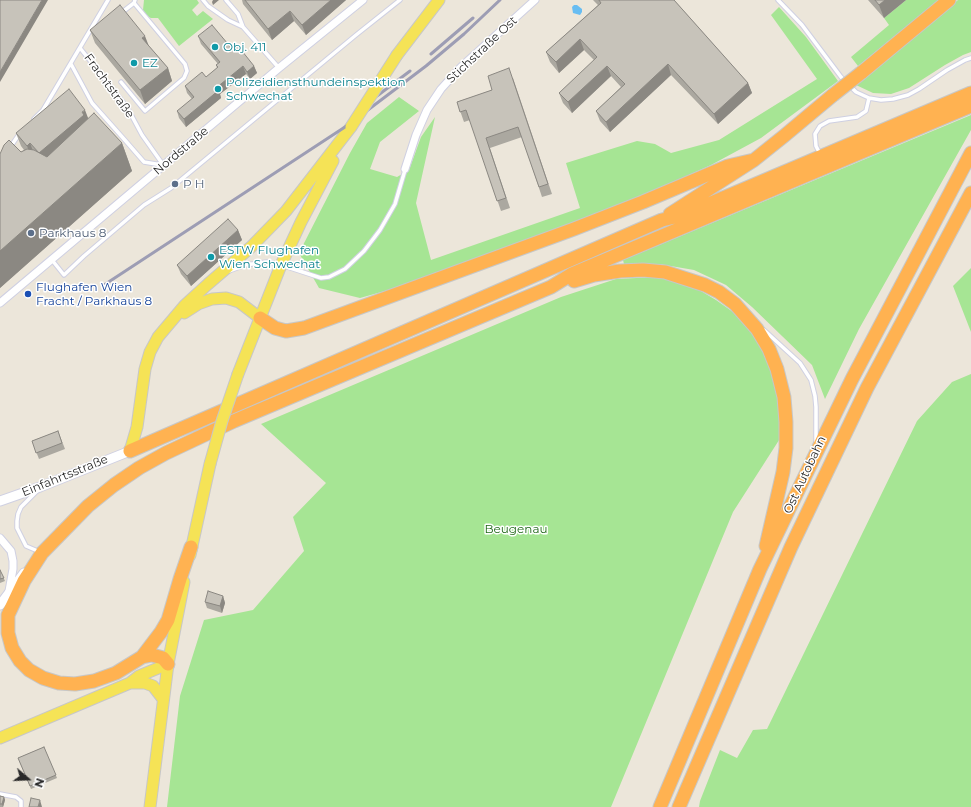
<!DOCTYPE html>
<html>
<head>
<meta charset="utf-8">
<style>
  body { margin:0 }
  #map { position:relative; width:971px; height:807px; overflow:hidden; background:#ece6da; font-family:Montserrat,sans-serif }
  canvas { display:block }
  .north { position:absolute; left:8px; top:759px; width:40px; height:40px; -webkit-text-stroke:3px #fff; paint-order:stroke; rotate:109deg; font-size:11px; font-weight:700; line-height:16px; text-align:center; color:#292929 }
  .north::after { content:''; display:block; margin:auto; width:14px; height:18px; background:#292929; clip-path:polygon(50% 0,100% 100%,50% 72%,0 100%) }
</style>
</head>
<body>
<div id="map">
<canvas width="971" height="807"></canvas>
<div class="north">N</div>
</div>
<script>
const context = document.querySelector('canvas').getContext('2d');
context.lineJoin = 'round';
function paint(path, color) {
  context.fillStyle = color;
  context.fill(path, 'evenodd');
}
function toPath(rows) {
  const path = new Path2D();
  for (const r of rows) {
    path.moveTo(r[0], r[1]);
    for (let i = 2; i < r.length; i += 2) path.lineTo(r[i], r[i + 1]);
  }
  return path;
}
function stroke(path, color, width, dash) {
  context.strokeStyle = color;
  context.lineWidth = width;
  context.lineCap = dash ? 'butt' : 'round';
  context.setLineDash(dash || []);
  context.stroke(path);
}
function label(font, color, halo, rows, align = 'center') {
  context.font = font + ' Montserrat,sans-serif';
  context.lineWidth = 3;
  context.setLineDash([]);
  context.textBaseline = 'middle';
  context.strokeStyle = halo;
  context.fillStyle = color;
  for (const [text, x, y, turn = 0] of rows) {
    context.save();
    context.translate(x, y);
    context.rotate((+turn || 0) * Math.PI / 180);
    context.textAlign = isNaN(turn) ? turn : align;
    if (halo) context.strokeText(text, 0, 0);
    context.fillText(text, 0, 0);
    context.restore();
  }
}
const green = toPath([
  [144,0,197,0,199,3,192,10,197,16,203,11,213,19,179,46,158,18,151,18,146,16,143,10],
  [906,0,939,0,858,66,851,57,889,25,884,18],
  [958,0,971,0,971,52,963,55,945,65,909,88,891,94,873,93,856,85],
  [779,7,806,37,838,81,761,138,711,165,658,189,583,219,392,289,360,298,319,288,299,253,350,153,367,123,399,97,419,111,380,142,370,169,397,177,409,170,421,137,435,117,416,203,431,260,580,208,566,163,637,141,655,144,671,153,719,140,817,79,771,15],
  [971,115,971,130,859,329,825,399,812,365,752,307,726,285,694,270,659,264,624,264,623,260],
  [971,268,971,332,953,286],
  [657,277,689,284,716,300,740,317,760,343,771,369,780,402,781,437,733,512,611,807,167,807,180,696,204,620,253,610,304,551,293,517,326,483,261,424,561,297,616,279],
  [971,374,971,807,699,807,700,801,720,750,737,758,753,730,767,729,917,421,952,382]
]);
const water = toPath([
  [574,5,577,5,582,9,582,12,580,15,573,13,572,7]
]);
const service = toPath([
  [203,0,208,6,228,20,243,27],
  [226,0,238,14,243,27,279,68],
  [778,0,802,25,841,77,856,92,869,98,881,100,893,99,908,95,919,89,947,70,965,60,971,58],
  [121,13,134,3,135,0],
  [80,48,127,107,142,135,164,166],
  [71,64,92,103,124,139,144,162,162,165],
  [121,82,145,111,184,78,187,71,185,64,134,3],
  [34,119,43,110,108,0],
  [11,146,20,133],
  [820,154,816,146,815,134,820,126,829,121,857,117,866,111,869,98],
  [52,260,64,275,84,256,144,205,171,188,356,35,400,0],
  [229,271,245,265,267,262,281,265,321,278,329,277,345,269,364,251,380,230,395,204,405,170],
  [764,330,800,363,811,380,815,396,816,407,816,443],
  [37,491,21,507,18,514,17,521,17,528,26,546,40,552],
  [0,794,16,797,21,801,21,807]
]);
const minor = toPath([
  [405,169,416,135,427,110,441,89,461,67,535,0],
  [0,303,279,68,363,0],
  [0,538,11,551,13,561,13,569,9,591]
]);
const tertiary = toPath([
  [0,501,40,487,130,451],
  [0,605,24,573]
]);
const primary = toPath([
  [397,55,439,0],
  [184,313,198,304,212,299,226,298,239,302,260,318],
  [238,374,281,265,301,222,333,161],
  [130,451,137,427,145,369,150,352,158,337,185,305,208,284,251,247,286,211,351,127],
  [190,555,210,464],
  [130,683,145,683,153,686,163,699],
  [0,738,130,683,139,676,168,664],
  [150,807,168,664,184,582]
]);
const motorway = toPath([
  [861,73,949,0],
  [670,214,754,160,784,136,833,95],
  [574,281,594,275,620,271,643,270,665,272,705,285,719,292,735,304,757,329,769,349,777,369,784,397,786,422,786,448,783,472,766,546],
  [260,318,275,328,286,331,304,328,574,229,643,202,728,166,754,160],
  [130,451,662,220,683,215,971,93],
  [191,547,180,579,168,620,161,632,142,657,116,673,94,681,75,684,59,683,43,678,29,670,20,661,12,648,8,633,8,615,24,581,42,553,88,506,114,485,139,468,166,453,234,421,551,287,572,274,971,106],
  [142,657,152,655,163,658,168,664],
  [660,807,760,569,852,379,971,153],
  [679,807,791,547,867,388,971,193]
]);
const rail = toPath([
  [431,54,473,18],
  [377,96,410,71],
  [104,285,348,125,426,66,464,34,500,0]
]);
const primaryBridge = toPath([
  [351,127,397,55],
  [210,464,222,421,238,374]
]);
const motorwayBridge = toPath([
  [833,95,861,73]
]);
const wall = toPath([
  [242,0,346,0,306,35,294,21,272,40,243,4],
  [593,0,674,0,748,83,752,93,718,124,671,75,610,132,600,121,596,111,621,87,611,76,572,113,563,103,559,93,594,60,584,50,559,73,550,62,546,52,598,5],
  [868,0,906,0,884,18],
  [90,30,148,45,168,68,172,81,145,104,95,43],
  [198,36,233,50,254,66,257,73,250,79,246,74,220,94,221,98,186,127,179,118,177,111,192,99,187,93,185,86,206,77,217,68,216,65,218,64,201,44],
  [513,78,552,194,542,197,522,137,490,148,510,208,501,211,470,120,464,122,457,102,492,90],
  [89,118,122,143,132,171,0,288,0,154,21,152,24,150,21,146,16,133],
  [238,230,242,240,191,286,181,274,177,265],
  [58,431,65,449,39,459,32,441],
  [0,570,5,581,0,583],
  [223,596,225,603,222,613,207,608,205,602],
  [44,747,57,778,31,789,18,758],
  [0,796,4,797,5,800,3,807,0,807]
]);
const shadedWall = toPath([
  [42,0,48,0,0,82,0,72],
  [213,0,219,0,213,5,212,2],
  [331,0,346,0,306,35,302,25],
  [885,0,906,0,884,18,879,5],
  [290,11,294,21,272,40,268,29],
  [145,36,150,49,142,38],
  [580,39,584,50,559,73,556,62],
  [668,64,671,75,610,132,606,122],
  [243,66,246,74,220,94,221,98,186,127,184,119,216,88],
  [254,66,257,73,250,79,247,72],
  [607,66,611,76,572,113,568,102],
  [168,68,172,81,145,104,140,90],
  [748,83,752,93,718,124,714,114],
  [85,110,90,123,44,166,39,153],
  [30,143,35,156,32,159,27,146],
  [122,143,132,171,0,288,0,251],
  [238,230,242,240,191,286,187,276],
  [223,596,225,603,222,613,220,606],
  [4,797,5,800,3,807,2,804],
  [40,800,42,807,38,807]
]);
const building = toPath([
  [0,0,42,0,0,72,0,0],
  [245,0,331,0,302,25,290,11,268,29,245,0],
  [599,0,674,0,748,83,714,114,668,64,606,122,596,111,625,84,607,66,568,102,559,93,597,57,580,39,556,62,546,52,601,3,599,0],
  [875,0,885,0,879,5,875,0],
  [120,5,145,36,142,38,168,68,140,90,90,30,120,5],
  [212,25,233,50,238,46,254,66,247,72,243,66,216,88,219,90,184,119,177,111,194,97,185,86,202,72,206,77,218,67,216,65,220,62,198,36,212,25],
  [509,68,548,184,539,187,518,127,486,138,506,198,497,201,466,110,460,112,457,102,492,90,488,76,509,68],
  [69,89,85,110,82,112,84,115,39,153,30,143,27,146,16,133,69,89],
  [94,113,122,143,0,251,0,154,4,145,9,140,21,152,27,149,34,150,47,157,94,113],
  [228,219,238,230,187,276,177,265,228,219],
  [58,431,62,443,36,453,32,441,58,431],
  [0,570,4,578,0,579,0,570],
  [208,591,223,596,220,606,205,602,208,591],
  [44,747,56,775,30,786,18,758,44,747],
  [0,796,4,797,2,804,0,804,0,796],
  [31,798,40,800,38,807,29,807,31,798]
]);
const markers = [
  [215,47,4,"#0f9aa8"],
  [134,63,4,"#0f9aa8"],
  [218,89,4,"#0f9aa8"],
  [175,184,4,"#5c6f8a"],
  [31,233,4,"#5c6f8a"],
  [211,257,4,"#0f9aa8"],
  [28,294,4,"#1a4fb4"]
];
const cultureNames = [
  ["Obj. 411",223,47],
  ["EZ",142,63],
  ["Polizeidiensthundeinspektion",226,82],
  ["Schwechat",226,96],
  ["ESTW Flughafen",219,250],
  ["Wien Schwechat",219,264]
];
const streetNames = [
  ["Stichstraße Ost",482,50,-43],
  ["Frachtstraße",109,86,54],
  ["Nordstraße",181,151,-40],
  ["Ost Autobahn",805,475,-65],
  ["Einfahrtsstraße",65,476,-22]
];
const serviceNames = [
  ["P H",183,184],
  ["Parkhaus 8",39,233]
];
const transitNames = [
  ["Flughafen Wien",36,287],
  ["Fracht / Parkhaus 8",36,301]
];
const parkNames = [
  ["Beugenau",516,529]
];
paint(green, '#a6e594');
paint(water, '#68bdf2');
stroke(service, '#cfd0e2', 5.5);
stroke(minor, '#cfd0e2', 9);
stroke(tertiary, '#cfd0e2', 11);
stroke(primary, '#c7c7c7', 13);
stroke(motorway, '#c7c7c7', 15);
stroke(service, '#fff', 3.5);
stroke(minor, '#fff', 7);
stroke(tertiary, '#fff', 9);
stroke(primary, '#f5e356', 11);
stroke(motorway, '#ffb251', 13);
stroke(rail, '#9d9db4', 3);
stroke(primaryBridge, '#c7c7c7', 13, []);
stroke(motorwayBridge, '#c7c7c7', 15, []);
stroke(primaryBridge, '#f5e356', 11);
stroke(motorwayBridge, '#ffb251', 13);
paint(wall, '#aba8a0');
paint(shadedWall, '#8b8882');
paint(building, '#c7c3ba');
stroke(building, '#8b8882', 1);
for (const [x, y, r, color] of markers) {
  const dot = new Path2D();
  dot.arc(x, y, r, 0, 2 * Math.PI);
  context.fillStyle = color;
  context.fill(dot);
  stroke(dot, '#fff', 1.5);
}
label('12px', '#0d838f', '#fff', cultureNames, 'left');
label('12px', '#292929', '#fff', streetNames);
label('12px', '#4e5e75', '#fff', serviceNames, 'left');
label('12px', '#164399', '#fff', transitNames, 'left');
label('12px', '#1e6717', '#fff', parkNames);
</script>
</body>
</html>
